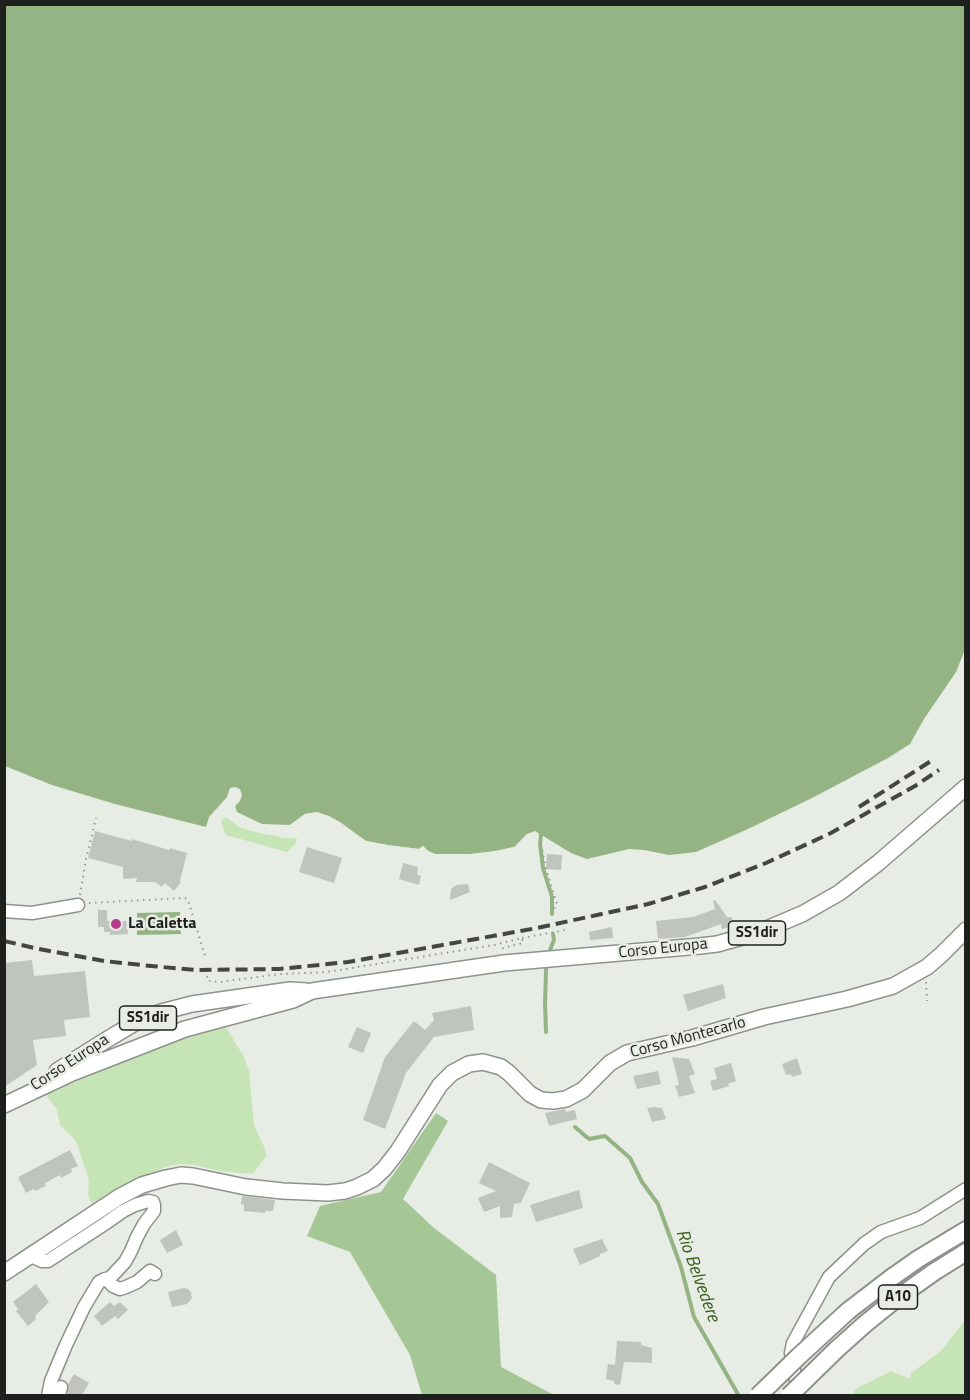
<!DOCTYPE html>
<html>
<head>
<meta charset="utf-8">
<style>
  body { margin:0 }
  #map { position:relative; width:970px; height:1400px; overflow:hidden; background:#e7ece5; font-family:"Titillium Web",sans-serif }
  canvas { display:block }
  .frame { position:absolute; inset:0; border:6px solid #1e201d; pointer-events:none }
</style>
</head>
<body>
<div id="map">
<canvas width="970" height="1400"></canvas>
<div class="frame"></div>
</div>
<script>
const context = document.querySelector('canvas').getContext('2d');
context.lineJoin = 'round';
function paint(path, color) {
  context.fillStyle = color;
  context.fill(path, 'evenodd');
}
function toPath(rows) {
  const path = new Path2D();
  for (const r of rows) {
    path.moveTo(r[0], r[1]);
    for (let i = 2; i < r.length; i += 2) path.lineTo(r[i], r[i + 1]);
  }
  return path;
}
function stroke(path, color, width, dash) {
  context.strokeStyle = color;
  context.lineWidth = width;
  context.lineCap = dash ? 'butt' : 'round';
  context.setLineDash(dash || []);
  context.stroke(path);
}
function label(font, color, halo, rows, align = 'center') {
  context.font = font + ' "Titillium Web",sans-serif';
  context.lineWidth = 5;
  context.setLineDash([]);
  context.textBaseline = 'middle';
  context.strokeStyle = halo;
  context.fillStyle = color;
  for (const [text, x, y, turn = 0] of rows) {
    context.save();
    context.translate(x, y);
    context.rotate((+turn || 0) * Math.PI / 180);
    context.textAlign = isNaN(turn) ? turn : align;
    if (halo) context.strokeText(text, 0, 0);
    context.fillText(text, 0, 0);
    context.restore();
  }
}
const green = toPath([
  [224,818,227,818,241,828,263,834,277,836,282,838,297,838,296,843,287,852,226,835,221,822],
  [224,1024,244,1057,249,1071,254,1125,265,1149,266,1156,253,1174,219,1171,195,1165,179,1164,166,1167,148,1174,110,1192,92,1204,88,1195,89,1180,76,1141,60,1125,57,1110,46,1095,141,1051],
  [965,1320,965,1395,852,1395,857,1388,891,1371,910,1379,911,1373,941,1351]
]);
const forest = toPath([
  [436,1113,448,1121,403,1199,434,1228,496,1275,501,1367,554,1395,422,1395,410,1355,350,1252,307,1236,320,1206,381,1192]
]);
const water = toPath([
  [4,5,965,5,965,640,964,652,956,672,924,719,910,744,888,758,812,798,748,829,696,852,669,855,644,850,629,849,587,859,571,853,535,831,527,834,514,847,496,851,471,854,435,854,428,851,423,846,419,849,387,845,366,841,317,812,305,814,290,825,262,824,237,812,235,806,240,801,242,795,240,789,235,787,230,788,227,797,209,817,206,827,115,804,52,785,5,766],
  [180,912,181,934,137,935,137,913]
]);
const pier = toPath([
  [317,812,329,816,340,822,366,841,387,845,419,849,423,846,428,851,435,854,471,854,496,851,514,847,511,850,497,854,471,857,435,857,426,854,423,850,419,852,386,848,365,843,338,825,328,819,317,815,306,817,291,828,290,825,305,814]
]);
const stream = toPath([
  [541,834,540,844,543,868,552,897,552,914],
  [550,950,554,940,553,934],
  [546,969,545,1004,546,1032],
  [575,1127,589,1139,605,1136,630,1158,642,1182,658,1204,681,1267,694,1317,739,1396]
]);
const building = toPath([
  [95,831,132,841,132,839,169,850,170,848,187,853,180,881,181,882,174,891,165,883,162,887,155,882,136,882,137,878,123,879,123,867,88,858],
  [307,847,342,858,334,883,299,872],
  [547,854,562,855,561,870,546,869],
  [403,863,418,867,417,874,421,876,419,885,399,879],
  [468,884,470,892,450,900,451,889,456,885],
  [715,900,727,917,731,917,736,925,722,929,721,924,685,937,658,939,656,921,693,917,715,909,713,901],
  [98,910,107,910,107,921,128,921,128,934,110,935,110,932,104,932,104,927,98,927],
  [612,927,613,938,590,940,589,932],
  [32,960,34,976,85,971,90,1017,64,1020,66,1036,33,1040,37,1065,4,1087,4,963],
  [723,984,726,998,688,1011,683,995],
  [471,1006,474,1030,434,1037,406,1073,385,1129,363,1120,385,1057,414,1021,425,1030,434,1020,432,1013],
  [357,1027,371,1033,363,1053,348,1047],
  [672,1057,689,1059,695,1074,689,1076,695,1093,679,1097,675,1086,679,1085],
  [797,1058,802,1074,792,1077,791,1074,786,1075,782,1064],
  [731,1063,736,1081,728,1084,729,1086,713,1091,710,1081,717,1079,714,1068],
  [658,1071,661,1084,637,1089,633,1076],
  [654,1107,662,1108,666,1119,652,1122,647,1108],
  [565,1109,566,1112,575,1110,577,1119,549,1126,545,1113],
  [70,1150,78,1166,71,1169,72,1172,61,1178,60,1175,45,1183,46,1186,35,1191,34,1189,26,1193,18,1177],
  [489,1162,530,1183,521,1203,514,1204,512,1217,500,1218,500,1206,484,1212,478,1198,496,1191,479,1183],
  [579,1190,583,1208,536,1222,530,1205],
  [242,1196,275,1200,273,1211,265,1211,265,1213,244,1211,244,1205,241,1204],
  [176,1230,183,1245,167,1253,160,1240],
  [602,1239,608,1251,600,1254,600,1256,580,1265,573,1249],
  [36,1284,49,1302,35,1316,36,1319,28,1326,16,1311,18,1309,13,1302],
  [184,1288,188,1289,191,1292,192,1298,187,1304,172,1307,168,1292],
  [110,1302,114,1306,120,1302,128,1310,118,1319,115,1316,102,1326,94,1316],
  [617,1341,641,1342,641,1345,652,1348,652,1363,624,1362,620,1385,614,1384,614,1381,606,1379,608,1364,615,1365],
  [74,1374,89,1383,82,1395,68,1395,68,1384]
]);
const path = toPath([
  [541,844,546,869,557,904,554,909,554,913],
  [80,895,86,859,96,818],
  [89,903,185,898,188,900,205,956],
  [522,938,565,930,565,934],
  [207,976,208,981,220,982,280,974,327,972,494,945,522,938,523,943,503,948,503,951],
  [926,982,927,1001]
]);
const minor = toPath([
  [4,911,32,913,78,905],
  [31,1256,42,1261,48,1261,106,1223,123,1211,135,1205,148,1201,153,1202,154,1205,154,1211,144,1224,137,1237,131,1251,125,1262,110,1278,109,1282,113,1286,120,1289,126,1287,137,1282,150,1271,155,1274],
  [798,1392,791,1353,793,1343,829,1277,864,1244,881,1232,920,1218,966,1189],
  [48,1396,51,1381,66,1345,84,1307,99,1282,105,1279,110,1278],
  [59,1396,61,1387]
]);
const major = toPath([
  [57,1071,98,1045,133,1024,161,1012,192,1004,290,990,306,991],
  [4,1105,72,1073,185,1029,293,1000,312,991,504,963,700,946,717,944,757,933,802,914,839,893,878,863,966,787],
  [4,1273,119,1197,142,1185,166,1178,181,1175,193,1176,246,1187,283,1191,328,1193,345,1191,357,1187,373,1179,384,1169,398,1151,440,1085,452,1073,469,1064,483,1062,501,1067,509,1073,530,1094,541,1100,553,1101,566,1099,583,1090,610,1063,627,1053,692,1038,764,1017,847,999,893,986,927,967,941,955,966,930]
]);
const highway = toPath([
  [848,1311,891,1278,918,1259,966,1230],
  [836,1350,865,1324,896,1299,934,1272,966,1252]
]);
const rail = toPath([
  [859,807,931,761],
  [4,941,39,949,104,961,151,966,196,970,279,969,348,962,537,928,648,904,705,887,766,863,831,833,915,786,939,770]
]);
const highwayBridge = toPath([
  [758,1396,798,1357,848,1311],
  [789,1396,836,1350]
]);
const markers = [
  [116,924,6,"#b73a8a"]
];
const shields = [
  [757,933,57],
  [148,1018,57],
  [898,1297,39]
];
const shieldNames = [
  ["SS1dir",757,933],
  ["SS1dir",148,1018],
  ["A10",898,1297]
];
const poiNames = [
  ["La Caletta",128,924]
];
const streetNames = [
  ["Corso Europa",663,949,-6],
  ["Corso Montecarlo",688,1038,-15],
  ["Corso Europa",70,1063,-33]
];
const waterNames = [
  ["Rio Belvedere",697,1276,70]
];
paint(green, '#c6e5b7');
paint(forest, '#a5c695');
paint(water, '#94b484');
paint(pier, '#e7ece5');
stroke(stream, '#94b484', 4);
paint(building, '#c0c4be');
stroke(minor, '#8e928c', 15);
stroke(major, '#8e928c', 18);
stroke(highway, '#8e928c', 20);
stroke(path, '#959993', 2, [1.5, 4.5]);
stroke(minor, '#fff', 12);
stroke(major, '#fff', 15);
stroke(highway, '#fff', 16);
stroke(rail, '#434642', 4, [12, 6]);
stroke(highwayBridge, '#8e928c', 20, []);
stroke(highwayBridge, '#fff', 16);
for (const [x, y, r, color] of markers) {
  const dot = new Path2D();
  dot.arc(x, y, r, 0, 2 * Math.PI);
  context.fillStyle = color;
  context.fill(dot);
  stroke(dot, '#e7ece5', 2);
}
for (const [x, y, w] of shields) {
  const box = new Path2D();
  box.roundRect(x - w / 2, y - 12, w, 24, 4.5);
  context.fillStyle = '#e7ece5';
  context.fill(box);
  stroke(box, '#1e201d', 1.5);
}
label('bold 15px', '#1e201d', null, shieldNames);
label('bold 16px', '#1e201d', '#e7ece5', poiNames, 'left');
label('16px', '#1e201d', '#e7ece5', streetNames);
label('italic 18px', '#38601e', '#e7ece5', waterNames);
</script>
</body>
</html>
